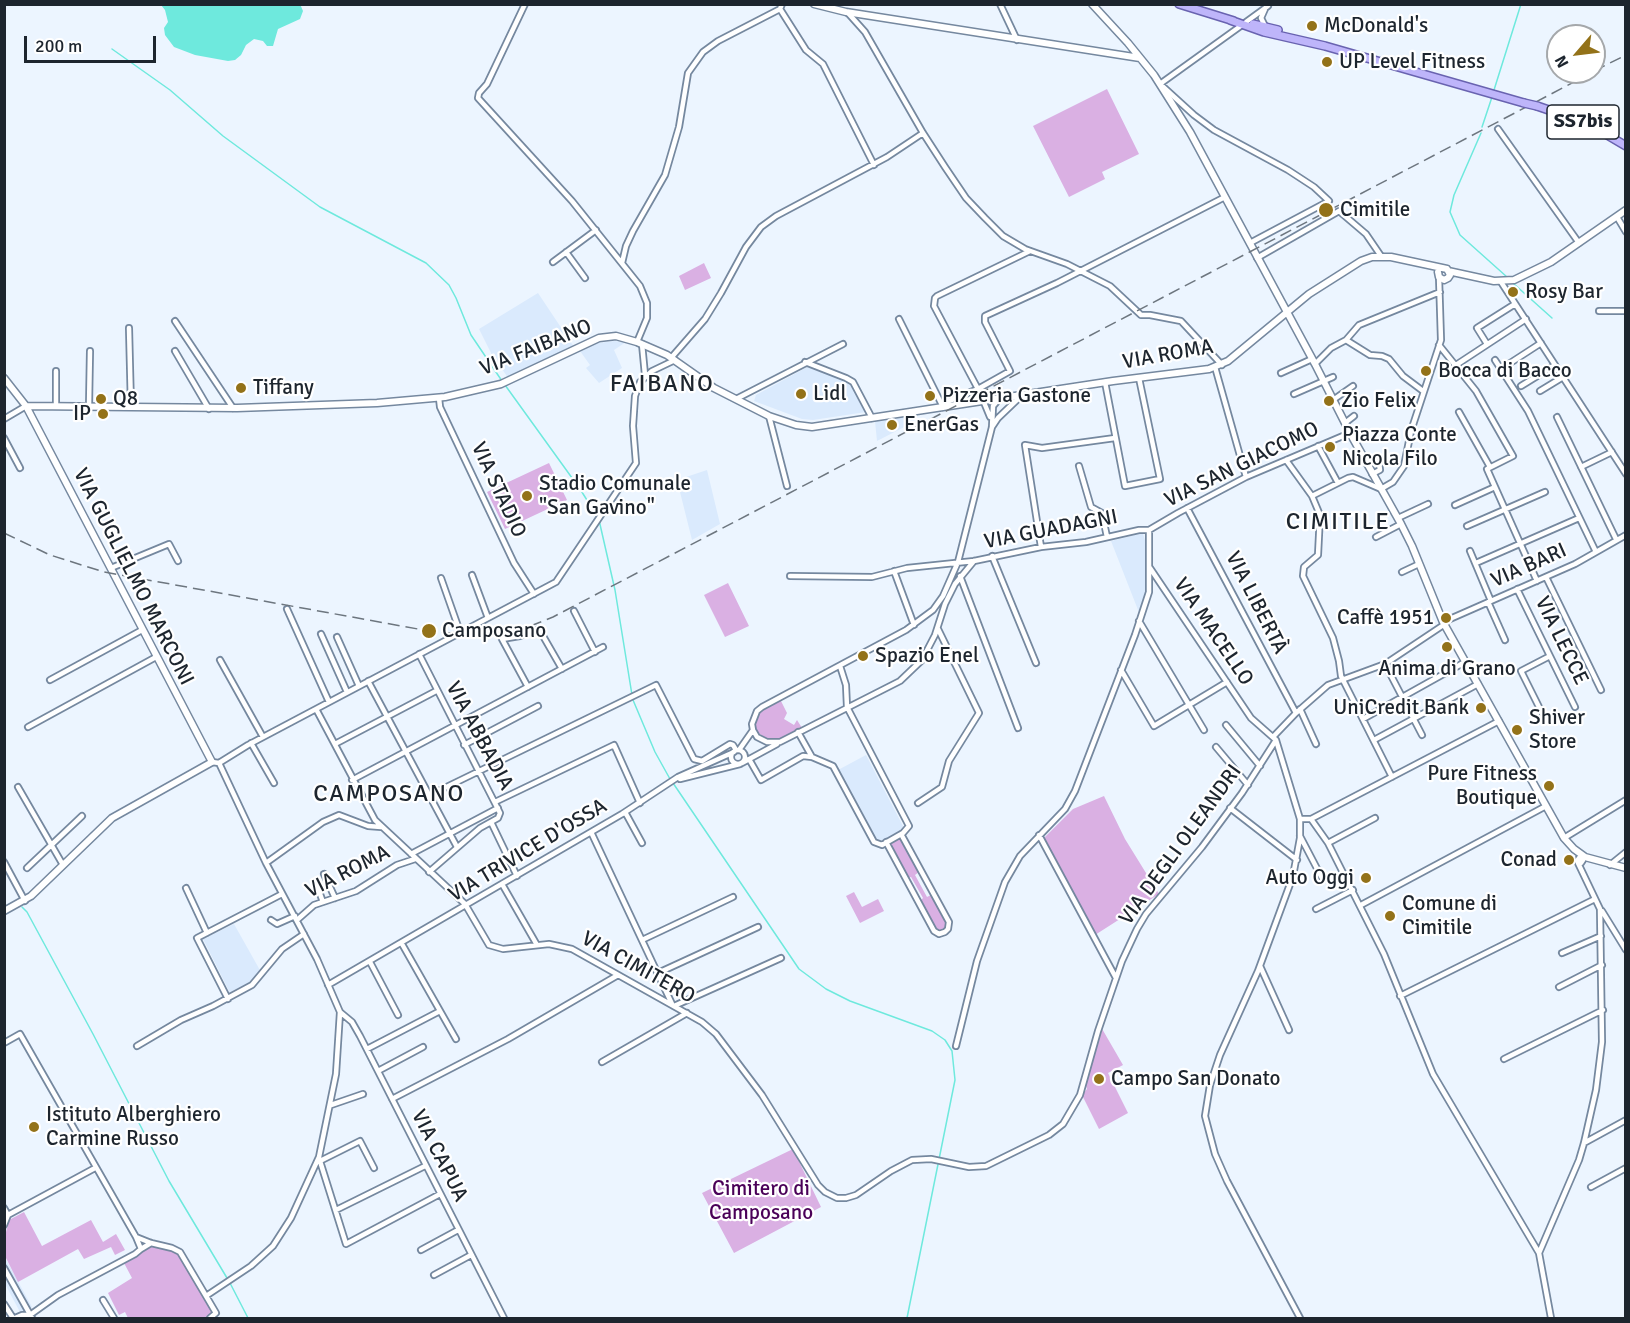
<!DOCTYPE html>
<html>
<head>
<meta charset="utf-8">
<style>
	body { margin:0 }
	#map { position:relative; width:1630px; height:1323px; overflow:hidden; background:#ecf5ff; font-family:Signika,sans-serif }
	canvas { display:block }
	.frame { position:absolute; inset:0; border:6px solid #1d252e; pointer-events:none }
	.north { position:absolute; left:1546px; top:24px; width:60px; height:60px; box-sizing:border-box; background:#fff; border:2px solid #a5a8ab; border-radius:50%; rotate:242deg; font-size:16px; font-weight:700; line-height:24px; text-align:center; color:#1d252e }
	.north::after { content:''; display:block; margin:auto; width:21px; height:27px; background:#937219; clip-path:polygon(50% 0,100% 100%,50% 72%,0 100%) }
	.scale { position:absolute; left:24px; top:36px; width:132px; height:27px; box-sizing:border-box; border:3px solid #1d252e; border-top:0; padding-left:8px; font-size:18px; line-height:21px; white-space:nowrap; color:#1d252e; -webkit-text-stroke:4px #fff; paint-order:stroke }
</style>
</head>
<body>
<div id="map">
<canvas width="1630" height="1323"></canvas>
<div class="frame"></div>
<div class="north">N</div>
<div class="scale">200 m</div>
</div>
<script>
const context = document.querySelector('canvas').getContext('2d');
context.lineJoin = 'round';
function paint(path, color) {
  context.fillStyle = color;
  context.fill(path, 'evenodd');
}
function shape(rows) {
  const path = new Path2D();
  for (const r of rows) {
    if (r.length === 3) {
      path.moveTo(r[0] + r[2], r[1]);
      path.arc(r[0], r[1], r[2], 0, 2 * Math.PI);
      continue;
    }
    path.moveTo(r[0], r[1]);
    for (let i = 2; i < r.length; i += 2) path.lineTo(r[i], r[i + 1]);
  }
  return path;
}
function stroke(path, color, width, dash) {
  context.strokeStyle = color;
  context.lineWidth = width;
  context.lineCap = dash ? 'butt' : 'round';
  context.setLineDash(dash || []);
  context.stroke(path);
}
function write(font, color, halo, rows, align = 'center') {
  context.font = font + ' Signika,sans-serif';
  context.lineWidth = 4.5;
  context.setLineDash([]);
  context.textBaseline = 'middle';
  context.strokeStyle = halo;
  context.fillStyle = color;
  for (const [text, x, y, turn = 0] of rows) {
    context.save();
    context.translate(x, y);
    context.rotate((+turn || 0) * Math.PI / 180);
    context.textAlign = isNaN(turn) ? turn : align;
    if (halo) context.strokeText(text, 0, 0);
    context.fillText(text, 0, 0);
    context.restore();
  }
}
paint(shape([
	[538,293,574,347,509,379,492,355,479,329],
	[614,341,626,342,614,350,622,368,599,383,586,368,590,365,580,351,598,343],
	[811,365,844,379,844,382,854,386,866,412,813,420,802,419,754,401,756,395],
	[914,414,914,422,877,441,875,421],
	[707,470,720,524,692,540,677,480],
	[1139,534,1143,534,1146,543,1147,572,1146,591,1140,615,1111,541],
	[866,755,904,828,881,842,876,841,871,833,838,770],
	[234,924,261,972,253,981,231,995,203,939],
	[4,1256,32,1307,23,1312,20,1312,5,1284]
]), '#daeafd');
paint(shape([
	[1107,89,1139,154,1102,172,1105,179,1069,197,1033,126],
	[704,263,711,278,685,290,679,276],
	[549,463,567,500,505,529,487,492],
	[728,583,749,626,725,637,704,595],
	[780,699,787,713,784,719,794,725,797,720,802,728,780,740,768,740,756,731,755,722,761,710],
	[1104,796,1125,839,1159,894,1095,935,1044,838,1073,809],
	[900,837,919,872,915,875,927,897,931,895,946,924,944,929,941,931,935,928,920,901,923,898,911,877,908,878,889,843],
	[854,892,862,907,878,899,884,911,860,923,846,896],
	[1101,1027,1123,1065,1108,1073,1128,1113,1099,1129,1082,1095,1087,1089,1086,1086],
	[793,1149,821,1207,734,1253,702,1193],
	[24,1212,42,1246,91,1220,103,1242,116,1234,125,1250,115,1255,111,1247,84,1259,78,1249,18,1282,5,1256,5,1236,9,1220],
	[154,1246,176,1251,183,1259,211,1309,212,1314,208,1318,128,1318,125,1312,119,1315,108,1293,132,1278,124,1263,136,1256,143,1249]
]), '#dab0e3');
paint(shape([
	[300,4,303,11,300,19,278,29,273,46,267,46,263,41,254,39,246,45,241,55,235,60,228,61,195,55,174,47,165,35,164,28,168,22,165,10,161,5]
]), '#6ee9dd');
stroke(shape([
	[112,49,170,90,223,136,320,207,426,263,449,285,456,298,471,335,502,381],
	[1494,90,1521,4],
	[1482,127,1492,97],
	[1481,133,1454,195,1450,212,1460,235,1507,277],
	[1514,284,1552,318],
	[505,385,580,489,597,516],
	[599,520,615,590,632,695],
	[633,700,655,752,670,779],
	[673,783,799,969,826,989,850,1001,932,1031,945,1040,952,1051,955,1080,907,1318],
	[22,907,27,912,93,1034,169,1181,227,1278],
	[230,1283,248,1318]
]), '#6ee9dd', 1.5);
const street = shape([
	[525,4,487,84,479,93,478,98,572,201,640,286,647,303,647,318,637,342],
	[782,4,780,9,806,50,823,64,874,165],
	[1000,4,1017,40],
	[848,13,865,32,923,133,945,167,966,198,985,218,1003,236,1025,249,1067,264,1110,286,1141,315,1150,315,1181,321,1222,365],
	[1246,22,1268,6],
	[1242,25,1160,84,1194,115,1214,130,1288,170,1314,187,1329,201,1250,243],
	[1265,26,1261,18,1265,9],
	[1498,129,1579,243],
	[1617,217,1626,232],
	[566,252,585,278],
	[1257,258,1339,211,1366,234,1381,256],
	[553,262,596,230],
	[622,263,626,246,633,231,665,175,679,127,688,73,703,52,718,41,780,9],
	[1501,282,1626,474],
	[1599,311,1626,311],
	[899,319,943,407],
	[175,321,233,408],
	[129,328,131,407],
	[1346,340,1370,355,1382,356,1389,359,1403,376,1423,391],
	[642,344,645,375],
	[1487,344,1477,328,1515,304],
	[1439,345,1476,391,1513,456,1487,469,1537,581],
	[175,351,209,409],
	[671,358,705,319,721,293,746,247,761,227,776,216,887,157,923,133],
	[1495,360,1528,411,1596,552],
	[805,362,846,378,853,382,872,418],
	[1315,364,1331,348,1346,340,1359,325,1440,292],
	[1456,365,1526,319],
	[1215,367,1246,477],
	[1504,367,1541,343],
	[56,371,56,406],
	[1281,373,1312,359],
	[1105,382,1125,486,1160,479,1139,378],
	[1521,386,1555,365],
	[978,389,1010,371,985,322,985,316,1057,283,1225,197],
	[1540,391,1563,377],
	[1294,394,1333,377],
	[439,398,440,407,514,563,534,594],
	[736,399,843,344],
	[983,400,990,417],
	[1333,400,1353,386],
	[89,406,90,351],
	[946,406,947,402,978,389,934,306,935,298,937,296,1030,251],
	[1459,412,1490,467],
	[769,416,787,486],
	[1557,417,1616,539],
	[4,419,26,406],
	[1345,423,1354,416],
	[992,427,998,418,1021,396],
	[4,438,20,468],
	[1318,446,1338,483],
	[1286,460,1312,496,1320,515,1318,555,1304,567,1303,576,1333,638,1339,661,1341,676,1392,777],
	[1079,466,1091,507,1102,513,1107,537],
	[1581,467,1612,452],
	[1372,474,1380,470,1379,462],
	[1312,496,1348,478,1353,477,1381,489,1393,482,1404,466,1411,431,1441,340,1439,277],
	[1455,505,1495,487],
	[1187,508,1296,713],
	[1398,518,1428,504],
	[1467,526,1545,492],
	[1149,530,1178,513,1246,477,1350,433],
	[1376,537,1401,524],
	[1041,547,1025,445,1042,448,1115,438],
	[1470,551,1491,601],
	[992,556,1036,663],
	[974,561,955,584,945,604,935,635,922,660,900,681,780,742,767,742,757,737,753,730,752,724,757,711,762,707,906,630,933,610,943,596,958,562,992,427,993,406,1000,398],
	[1476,563,1579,518],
	[111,568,169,544,178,561],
	[1150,568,1251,718,1276,740,1300,819,1300,838,1293,876,1258,971,1220,1055,1210,1085,1205,1116,1215,1154,1227,1181,1300,1318],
	[894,571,914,625],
	[1402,572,1419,564],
	[472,575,488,618],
	[790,576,872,577,907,568,974,561,1041,547,1086,542,1139,530,1149,530],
	[960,576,1018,728],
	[1546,577,1601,690],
	[441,578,460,632],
	[1517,589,1575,707],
	[1488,602,1505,640],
	[287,609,329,702],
	[574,611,595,652],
	[1139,621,1204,730],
	[1443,622,1575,564,1626,535],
	[321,634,347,692],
	[337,637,359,686],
	[419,654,500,813,498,818,480,828,429,872],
	[220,660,263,737],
	[1385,664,1422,735],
	[1121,670,1154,726,1227,682],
	[50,680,142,630],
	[368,681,457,847],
	[528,687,502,639,520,636,539,629,562,669],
	[316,709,375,820,465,904,489,945,503,949,549,944,572,949,702,1022,716,1034,762,1095,818,1185,825,1192,837,1198,846,1198,856,1195,891,1171,912,1160,931,1159,969,1167,986,1166,1049,1135,1063,1124,1080,1095,1098,1031,1122,961,1137,929,1146,914,1202,847,1242,793,1276,740],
	[1300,709,1316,744],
	[1363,719,1465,662],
	[1545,719,1521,671,1550,656],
	[1226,725,1260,766],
	[28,727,156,657],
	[798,732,812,757,833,766,874,842,882,845,903,833,909,826,847,707,846,685,840,666],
	[1273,737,1296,713,1328,685,1385,664,1445,624],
	[1374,740,1478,684],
	[251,743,274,783],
	[335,744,436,691],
	[464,745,538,706],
	[1216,747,1248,785],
	[739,750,753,730],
	[738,757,7],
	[749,759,761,780,803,756,812,757],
	[212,762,219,763,248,745,556,582,636,463,633,426,635,396,640,382,652,371,675,360],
	[219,763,266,863,317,959,340,1012,352,1022,360,1036,504,1318],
	[742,763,777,744],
	[680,779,740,764],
	[352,780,603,647],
	[18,787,63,865],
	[430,795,656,685,694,759,702,761,730,744,733,745,736,750],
	[495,802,614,745,640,803],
	[918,803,942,787,949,761,979,713,938,629],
	[1230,808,1297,860],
	[625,812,642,843],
	[1300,819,1311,819,1328,843,1384,954,1433,1074,1539,1253],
	[1311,819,1499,721],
	[491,822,517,876],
	[591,832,672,1004],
	[1039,835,1116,978],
	[1300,836,1323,880],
	[1564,838,1626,800],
	[886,842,934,931,939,934,945,932,948,929,949,922,901,834],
	[1328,843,1375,818],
	[411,854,498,808],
	[1579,858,1583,860,1581,863,1577,861,1579,858],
	[4,862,25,901],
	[266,863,323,822,339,815,368,826,381,827],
	[1610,865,1626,852],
	[27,868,82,816],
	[324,874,335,898],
	[502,884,537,945],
	[317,886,323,902],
	[186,888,207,933],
	[1361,905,1546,806],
	[1316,909,1353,890],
	[1602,911,1626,950],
	[271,920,277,924,295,916],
	[297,920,314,905,356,891,397,865,415,859],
	[642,940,733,897],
	[402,944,456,1039],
	[1562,953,1601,936],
	[370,962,398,1015],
	[1260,966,1289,1030],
	[658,973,758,927],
	[328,985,622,814,678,777,734,752],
	[1559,987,1602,965],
	[1400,996,1595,899],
	[228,999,197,938,282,894],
	[674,1006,781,958],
	[4,1043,20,1034,136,1237,151,1243,172,1248,180,1252,206,1296],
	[137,1046,181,1020,213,1006,252,985,282,949,304,934],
	[956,1046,977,961,1005,882,1020,856,1065,809,1075,791,1135,635,1149,592,1149,530],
	[367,1049,440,1011],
	[1504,1059,1603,1010],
	[602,1062,687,1013],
	[378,1071,423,1047],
	[392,1099,508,1039,618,975],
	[331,1105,363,1094],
	[1584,1143,1626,1120],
	[319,1158,346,1244,440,1194],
	[320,1161,360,1141,374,1168],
	[1591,1187,1626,1168],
	[4,1208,8,1215,4,1225],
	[336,1210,425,1166],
	[8,1215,95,1168],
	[136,1237,141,1249,151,1243],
	[421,1250,458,1230],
	[4,1268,32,1318],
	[434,1275,471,1255],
	[103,1300,114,1318],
	[4,1304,13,1318],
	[30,1315,58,1295,135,1254,141,1249],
	[15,1318,22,1315,30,1315],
	[210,1318,216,1313,206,1296,251,1266,273,1246,291,1218,319,1157,336,1074,340,1012],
	[1551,1318,1539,1253,1579,1160,1584,1143,1596,1090,1602,1042,1600,909,1578,863]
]);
const secondary = shape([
	[814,4,846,12,1140,58],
	[1092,4,1128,43,1154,75,1190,132,1315,364,1350,433,1401,524,1412,546,1443,622,1564,838,1574,849,1585,857,1626,868],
	[1448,271,1494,281,1514,280,1551,262,1626,210],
	[4,378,26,406,212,762,112,818,31,896,4,911],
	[26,406,237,408,377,403,445,397,501,384,599,338,616,336,637,342,667,355,714,388,769,416,796,425,812,427,1113,381,1209,369,1228,361,1309,294,1361,261,1372,257,1391,257,1447,269,1450,275,1448,278,1444,280,1439,277,1438,272]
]);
const primary = shape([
	[1179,4,1234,21],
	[1230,20,1264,32,1325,46,1524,103],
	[1253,24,1278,30],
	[1537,106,1587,123,1626,146]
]);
stroke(street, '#75889f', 8);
stroke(secondary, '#75889f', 9);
stroke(primary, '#6963b0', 10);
stroke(street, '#fff', 4.5);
stroke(secondary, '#fff', 6);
stroke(primary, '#beb5fa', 7);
stroke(shape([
	[1594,71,1626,55],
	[4,533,50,555,104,572,429,631,473,635,511,631,533,625,553,617,1593,72]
]), '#6d767f', 1.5, [12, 6]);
const primaryBridge = shape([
	[1524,103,1537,106]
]);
stroke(primaryBridge, '#6963b0', 10, []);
stroke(primaryBridge, '#beb5fa', 7);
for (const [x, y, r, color] of [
	[1312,26,6,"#937219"],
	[1327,62,6,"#937219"],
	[1326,210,8,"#937219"],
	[1513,292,6,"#937219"],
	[1426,371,6,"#937219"],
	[241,388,6,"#937219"],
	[801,394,6,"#937219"],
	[930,396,6,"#937219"],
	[101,399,6,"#937219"],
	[1329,401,6,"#937219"],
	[103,414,6,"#937219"],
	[892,425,6,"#937219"],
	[1330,447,6,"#937219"],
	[527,496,6,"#937219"],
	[1446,618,6,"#937219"],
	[429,631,8,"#937219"],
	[1447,647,6,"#937219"],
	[863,656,6,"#937219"],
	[1481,708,6,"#937219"],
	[1517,730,6,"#937219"],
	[1549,786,6,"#937219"],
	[1569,860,6,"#937219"],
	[1366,878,6,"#937219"],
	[1390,916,6,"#937219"],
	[1099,1079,6,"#937219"],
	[34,1127,6,"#937219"]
]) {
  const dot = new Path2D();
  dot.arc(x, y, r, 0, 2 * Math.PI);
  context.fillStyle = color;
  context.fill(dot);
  stroke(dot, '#fff', 2);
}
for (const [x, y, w] of [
	[1583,122,72]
]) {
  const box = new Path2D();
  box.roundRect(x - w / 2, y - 17, w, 34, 4.5);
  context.fillStyle = '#fff';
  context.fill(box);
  stroke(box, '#1d252e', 1.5);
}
write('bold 20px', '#1d252e', null, [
	["SS7bis",1583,122]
]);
write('21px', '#1d252e', '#fff', [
	["McDonald's",1324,26],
	["UP Level Fitness",1339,62],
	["Cimitile",1340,210],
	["Rosy Bar",1525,292],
	["Bocca di Bacco",1438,371],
	["Tiffany",253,388],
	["Lidl",813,394],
	["Pizzeria Gastone",942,396],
	["Q8",113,399],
	["Zio Felix",1341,401],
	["IP",91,414,"right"],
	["EnerGas",904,425],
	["Piazza Conte",1342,435],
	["Nicola Filo",1342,459],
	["Stadio Comunale",539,484],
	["\"San Gavino\"",539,508],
	["Caffè 1951",1434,618,"right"],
	["Camposano",442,631],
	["Spazio Enel",875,656],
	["Anima di Grano",1447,669,"center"],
	["UniCredit Bank",1469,708,"right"],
	["Shiver",1529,718],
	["Store",1529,742],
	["Pure Fitness",1537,774,"right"],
	["Boutique",1537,798,"right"],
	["Conad",1557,860,"right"],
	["Auto Oggi",1354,878,"right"],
	["Comune di",1402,904],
	["Cimitile",1402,928],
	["Campo San Donato",1111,1079],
	["Istituto Alberghiero",46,1115],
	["Carmine Russo",46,1139]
], 'left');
write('21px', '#1d252e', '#fff', [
	["VIA FAIBANO",536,348,-22],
	["VIA ROMA",1168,355,-10],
	["VIA SAN GIACOMO",1242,465,-26],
	["VIA STADIO",498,490,65],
	["VIA GUADAGNI",1051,530,-11],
	["VIA BARI",1529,566,-24],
	["VIA GUGLIELMO MARCONI",133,577,63],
	["VIA LIBERTÀ",1256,603,63],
	["VIA MACELLO",1213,632,56],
	["VIA LECCE",1561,641,64],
	["VIA ABBADIA",479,736,62],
	["VIA DEGLI OLEANDRI",1181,845,-54],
	["VIA TRIVICE D'OSSA",528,851,-31],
	["VIA ROMA",348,872,-27],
	["VIA CIMITERO",638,968,29],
	["VIA CAPUA",439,1156,63]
]);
write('21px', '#4a0158', '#fff', [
	["Cimitero di",761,1189],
	["Camposano",761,1213]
]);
context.letterSpacing = '1.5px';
write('24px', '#1d252e', '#fff', [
	["FAIBANO",662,385],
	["CIMITILE",1338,523],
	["CAMPOSANO",389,795]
]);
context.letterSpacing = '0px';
</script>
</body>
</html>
